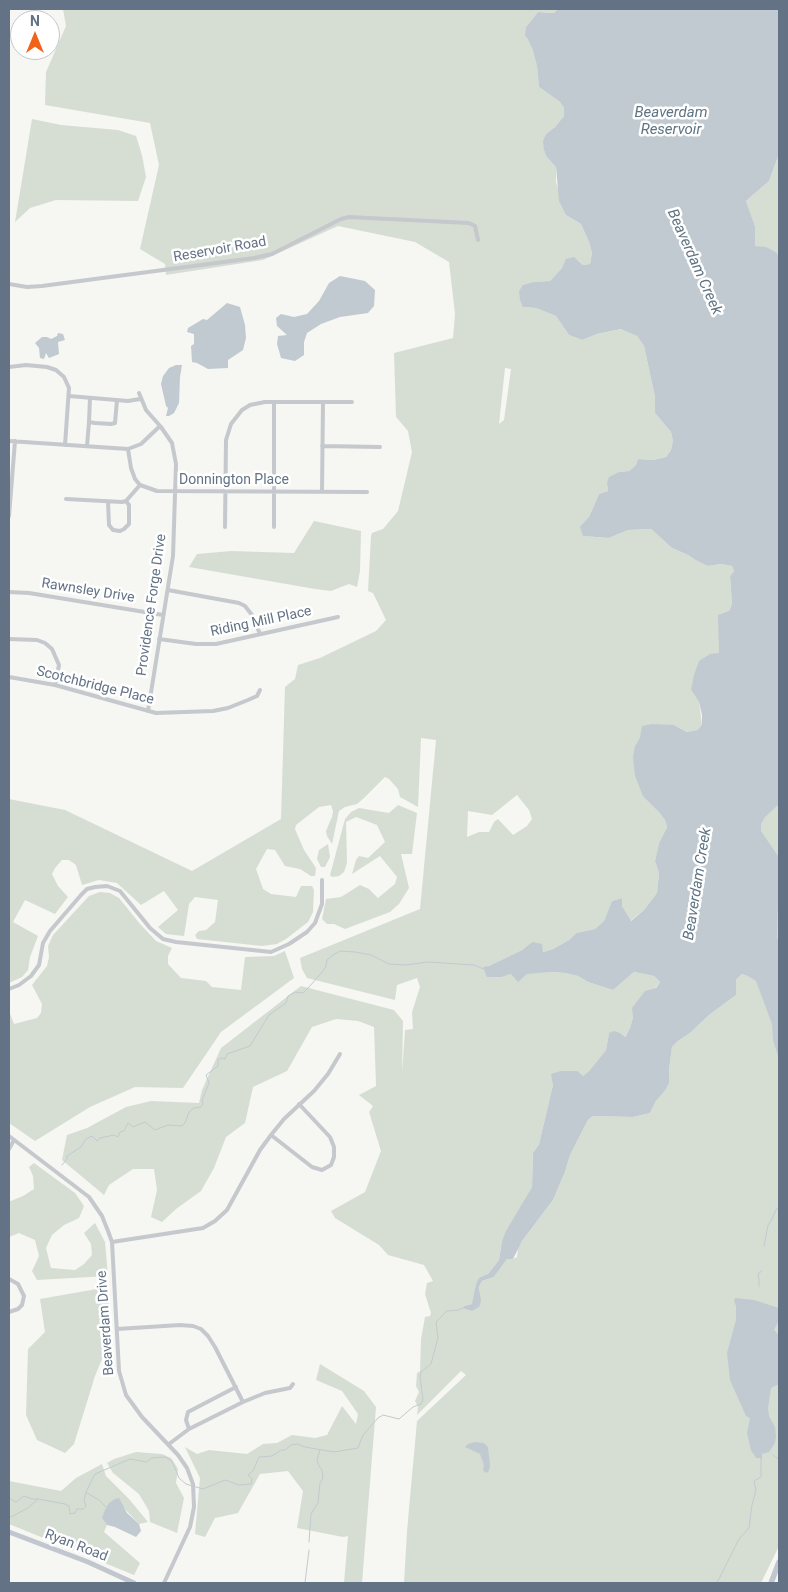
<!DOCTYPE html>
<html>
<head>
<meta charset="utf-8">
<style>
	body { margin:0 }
	#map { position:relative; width:788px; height:1592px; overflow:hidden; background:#f6f6f2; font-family:Roboto,sans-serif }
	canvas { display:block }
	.frame { position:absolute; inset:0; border:10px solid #637285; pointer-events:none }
	.north { position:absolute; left:10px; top:10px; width:50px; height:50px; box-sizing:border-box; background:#fff; border:1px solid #c1c7ce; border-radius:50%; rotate:0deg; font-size:14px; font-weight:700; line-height:20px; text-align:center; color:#637285 }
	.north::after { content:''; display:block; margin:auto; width:18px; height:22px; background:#f06319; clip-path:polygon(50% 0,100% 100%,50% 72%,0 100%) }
</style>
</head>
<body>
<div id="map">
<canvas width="788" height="1592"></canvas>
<div class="frame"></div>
<div class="north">N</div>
</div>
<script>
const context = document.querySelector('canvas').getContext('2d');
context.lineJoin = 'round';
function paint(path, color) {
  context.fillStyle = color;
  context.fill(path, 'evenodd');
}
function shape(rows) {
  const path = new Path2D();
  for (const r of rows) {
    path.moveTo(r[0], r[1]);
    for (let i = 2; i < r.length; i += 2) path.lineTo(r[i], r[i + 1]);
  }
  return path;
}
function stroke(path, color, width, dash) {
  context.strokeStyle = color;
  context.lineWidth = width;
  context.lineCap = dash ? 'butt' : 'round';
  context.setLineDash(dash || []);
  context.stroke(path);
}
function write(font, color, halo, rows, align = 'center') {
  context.font = font + ' Roboto,sans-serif';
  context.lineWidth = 5;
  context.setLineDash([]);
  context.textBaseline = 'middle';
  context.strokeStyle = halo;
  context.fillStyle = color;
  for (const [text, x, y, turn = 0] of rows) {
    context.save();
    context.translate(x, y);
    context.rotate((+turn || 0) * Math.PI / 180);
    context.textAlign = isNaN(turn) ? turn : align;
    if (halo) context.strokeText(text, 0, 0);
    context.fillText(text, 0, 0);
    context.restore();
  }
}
paint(shape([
	[63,9,558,9,554,13,538,12,526,27,537,66,539,87,560,102,564,108,564,116,555,127,546,134,544,150,546,156,556,167,556,182,566,215,581,224,589,242,592,253,590,264,583,265,578,260,562,268,550,281,534,282,523,307,536,308,556,316,569,335,582,340,597,334,622,329,637,336,644,346,655,397,655,413,671,432,673,441,671,450,666,457,653,460,638,459,636,465,629,471,619,472,607,483,608,491,599,494,589,517,584,536,609,538,628,530,651,529,672,548,688,555,697,561,708,566,721,564,732,566,734,571,730,576,732,604,729,611,719,654,691,690,699,702,702,725,697,730,687,732,674,725,663,725,640,737,635,746,657,810,665,820,667,827,659,843,655,861,659,873,657,893,644,910,630,921,622,906,622,898,612,901,604,921,595,929,576,933,569,940,553,949,542,952,532,942,522,950,489,966,502,977,511,974,551,972,565,973,578,976,588,982,613,990,634,972,654,976,660,982,633,1017,630,1028,624,1038,609,1033,606,1050,589,1071,583,1076,553,1085,539,1144,533,1153,532,1187,502,1241,499,1260,488,1274,476,1284,474,1302,472,1304,464,1306,472,1311,480,1293,479,1287,482,1281,494,1277,507,1259,513,1259,517,1257,518,1248,522,1241,553,1200,565,1172,570,1155,588,1120,593,1116,633,1117,650,1113,656,1101,669,1083,669,1070,672,1047,678,1041,690,1033,709,1015,736,995,736,980,742,974,747,976,743,880,779,748,779,1546,761,1583,404,1583,407,1531,417,1421,466,1375,461,1371,417,1415,418,1407,415,1401,419,1392,416,1386,417,1373,420,1371,421,1339,425,1317,430,1316,431,1313,425,1294,427,1283,433,1281,424,1265,388,1255,379,1245,335,1218,331,1211,365,1192,381,1151,369,1112,373,1106,359,1095,376,1086,374,1027,358,1021,336,1019,312,1027,287,1071,253,1087,245,1123,226,1137,214,1168,201,1191,176,1209,162,1222,151,1217,157,1190,154,1169,133,1169,109,1185,104,1195,62,1160,67,1135,87,1128,126,1107,151,1101,199,1103,202,1090,221,1048,301,986,394,1010,403,1021,402,1073,405,1030,413,1029,412,1012,420,987,417,978,397,985,395,1000,307,978,302,969,300,958,420,909,436,740,421,738,418,807,400,797,398,789,389,779,385,777,364,798,357,804,345,807,339,811,332,844,327,836,326,831,332,817,333,811,331,805,319,807,296,825,295,829,304,850,316,868,315,876,311,876,300,869,285,866,275,850,267,849,256,869,263,889,271,894,296,897,301,886,312,886,314,890,313,912,308,922,286,939,277,944,262,946,197,939,195,935,199,931,206,930,215,922,218,900,195,897,189,904,184,936,166,934,158,927,178,910,164,891,141,905,117,883,99,880,82,885,76,865,69,860,62,860,55,868,52,874,58,886,68,897,55,914,25,900,13,922,38,936,30,957,28,970,22,977,9,983,9,799,65,810,192,871,281,819,285,687,295,679,298,665,320,658,376,631,386,620,373,593,368,591,371,536,372,533,383,529,398,511,412,452,408,431,396,417,394,353,453,338,455,314,449,262,415,242,338,226,263,260,166,275,165,264,140,249,159,165,150,123,45,105,46,72,66,26],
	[505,368,511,369,504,420,499,424],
	[517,795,529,810,532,819,527,826,513,835,498,819,494,822,489,832,479,832,467,837,468,811,492,815],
	[32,119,61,125,118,130,136,136,142,155,146,177,138,201,56,200,30,208,15,222],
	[779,154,779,258,777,253,755,246,755,226,746,201,769,181],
	[314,521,361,531,360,571,357,587,349,584,331,591,315,589,189,567,197,554,231,551,294,553],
	[398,805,417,813,412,854,401,854,409,888,399,904,390,912,345,929,334,924,327,924,322,919,326,899,341,897,360,885,369,889,378,898,395,884,397,877,380,856,352,874,356,860,359,856,368,858,385,842,377,825,356,817,346,822,347,863,344,872,339,876,332,877,330,875,345,819,351,812,359,808,389,813],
	[328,844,330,857,325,867,321,867,317,859,319,850],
	[100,892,110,893,119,898,140,924,156,941,172,948,168,956,168,964,181,978,206,981,212,987,241,990,245,957,274,956,285,951,294,978,221,1032,183,1088,135,1087,90,1107,35,1141,9,1123,9,1011,14,1024,37,1018,41,1013,42,1004,32,985,47,966,49,957,48,946,53,935,89,896],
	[34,1163,75,1193,84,1206,79,1218,64,1225,52,1235,46,1248,51,1268,75,1270,84,1264,92,1255,91,1244,84,1233,95,1223,105,1242,108,1276,37,1280,32,1271,39,1256,35,1240,19,1233,9,1237,9,1200,11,1201,23,1196,34,1189,33,1176,29,1167],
	[108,1287,111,1337,95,1376,74,1444,65,1453,37,1440,26,1415,28,1349,45,1332,40,1299],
	[320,1364,364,1391,376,1407,362,1583,344,1583,348,1536,343,1537,297,1528,303,1491,288,1471,260,1474,238,1513,215,1518,205,1537,195,1534,200,1478,185,1447,197,1454,209,1450,247,1454,263,1444,277,1443,292,1435,315,1438,327,1435,342,1406,356,1424,358,1414,342,1391,316,1380],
	[136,1452,162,1454,171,1458,178,1469,176,1483,184,1498,177,1533,150,1522,149,1511,139,1494,113,1473,107,1463,114,1459],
	[102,1464,106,1476,129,1499,148,1522,139,1524,123,1507,103,1518,107,1525,104,1532,140,1563,134,1575,9,1524,9,1481,61,1491,76,1478]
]), '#d6ded3');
paint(shape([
	[558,9,779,9,779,154,769,181,746,201,755,226,755,246,766,247,777,253,779,258,779,804,765,817,761,824,761,831,778,856,779,865,777,937,779,942,779,1059,773,1040,772,1024,756,981,750,977,742,974,736,980,736,995,709,1015,690,1033,678,1041,672,1047,669,1070,669,1083,666,1089,656,1101,650,1113,633,1117,593,1116,588,1120,570,1155,565,1172,553,1200,522,1241,513,1259,507,1259,494,1277,482,1281,479,1287,481,1301,479,1307,472,1311,463,1308,464,1306,472,1304,476,1284,479,1278,488,1274,499,1260,502,1241,506,1231,532,1187,533,1153,539,1144,553,1085,551,1074,561,1071,577,1071,583,1076,589,1071,606,1050,609,1033,614,1031,620,1033,625,1037,630,1028,633,1017,632,1008,645,991,656,988,660,982,654,976,634,972,613,990,588,982,578,976,565,973,551,972,527,974,518,982,511,974,502,977,487,977,483,967,489,966,522,950,532,942,542,944,543,952,553,949,569,940,576,933,595,929,604,921,612,901,622,898,622,906,631,921,644,910,657,893,659,873,655,861,659,843,667,827,665,820,657,810,643,796,635,776,633,757,635,746,640,737,642,726,652,724,674,725,687,732,697,730,702,725,702,715,699,702,691,690,694,675,699,661,710,654,719,653,718,615,729,611,732,604,730,576,734,571,732,566,721,564,708,566,697,561,688,555,672,548,651,529,628,530,609,538,583,536,580,527,589,517,599,494,608,491,607,483,609,477,619,472,629,471,636,465,638,459,653,460,666,457,671,450,673,441,671,432,655,413,655,397,644,346,637,336,621,329,597,334,582,340,569,335,556,316,536,308,523,307,520,300,519,291,523,285,534,282,550,281,562,268,566,259,574,257,583,265,590,264,592,253,589,242,581,224,566,215,559,201,556,167,546,156,544,150,543,141,546,134,555,127,564,116,564,108,560,102,539,87,537,66,532,48,528,39,525,36,526,27,538,12,554,13],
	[340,276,365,281,375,290,374,306,368,313,340,317,321,324,307,333,304,342,304,355,295,361,281,358,277,344,278,336,287,335,277,326,276,318,281,314,294,317,307,314,319,301,329,283],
	[227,303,240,307,245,325,246,338,243,350,228,360,228,368,208,369,197,363,192,362,191,346,194,344,194,334,187,332,188,328,203,319,207,320],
	[58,333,63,334,65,340,58,342,59,354,49,358,46,353,44,359,40,358,39,348,35,343,42,337,47,337,51,339,57,336],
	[176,365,182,365,180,377,179,403,174,413,169,416,166,416,168,408,166,406,161,384,163,376,169,368],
	[735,1298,754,1300,779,1308,779,1320,774,1330,779,1335,779,1384,771,1388,768,1408,769,1416,775,1427,776,1436,775,1443,769,1452,778,1458,779,1460,769,1452,762,1454,762,1460,760,1458,756,1458,751,1450,747,1433,750,1418,746,1416,730,1380,727,1353,736,1320,736,1306,734,1301],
	[475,1442,484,1443,488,1447,490,1465,489,1471,486,1473,483,1470,484,1465,480,1454,465,1447,468,1444],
	[119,1498,127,1513,139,1524,141,1531,136,1537,115,1527,107,1525,102,1518,104,1512,109,1503,115,1499]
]), '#c1cad0');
stroke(shape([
	[62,1165,67,1159,67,1156,81,1147,86,1139,92,1136,97,1141,100,1138,114,1135,118,1137,120,1132,124,1131,128,1123,133,1127,145,1122,155,1130,168,1125,182,1126,185,1123,189,1112,194,1108,201,1107,203,1104,202,1100,209,1083,206,1075,218,1066,218,1060,221,1058,225,1059,227,1054,250,1046,269,1015,286,1003,288,996,295,992,303,993,309,987,323,971,326,966,327,960,333,955,340,951,355,952,371,955,389,964,406,965,428,962,474,965,486,970],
	[764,1246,768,1225,771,1221,776,1210,779,1207],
	[759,1287,759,1280,758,1274,762,1271],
	[87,1493,99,1500,106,1507],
	[9,1498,16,1502,24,1496,32,1499,38,1499,65,1504,69,1506,70,1514,75,1513,77,1509,83,1509,86,1506,84,1501,86,1492,95,1474,130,1459,146,1462,152,1458,165,1457,172,1461,179,1478,186,1484,203,1489,225,1480,239,1485,251,1484,252,1479,248,1475,253,1471,259,1457,272,1456,281,1450,285,1450,291,1445,297,1444,305,1447,334,1452,358,1448,363,1435,378,1418,383,1415,399,1419,413,1407,421,1404,423,1400,420,1377,421,1372,431,1364,438,1338,436,1322,447,1311,458,1310,463,1308],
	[9,1518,28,1508,37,1500],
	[309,1542,311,1514,318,1503,320,1483,323,1478,322,1470,319,1466,317,1460,320,1450],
	[305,1583,309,1550],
	[717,1583,739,1539,749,1528,752,1505,756,1490,754,1481,761,1477,761,1459]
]), '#c1cad0', 1);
stroke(shape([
	[9,284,27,287,42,286,254,258,272,254,341,219,349,217,469,223,475,226,478,240],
	[9,367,26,365,47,367,56,370,64,377,69,388,65,445],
	[139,393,146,410,161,427,172,443,176,464,173,556,148,711],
	[69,396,128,401,140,399],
	[90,398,89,422,95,423,111,424,115,423,117,400],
	[9,441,128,449,141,444,160,426],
	[87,446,89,422],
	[322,446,380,447],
	[128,449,131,468,135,479,140,485,157,491,367,492],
	[322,492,323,402],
	[66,499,122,502,126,501,140,485],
	[108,502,109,525,113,530,120,531,124,529,129,524,129,505,126,501],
	[9,516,15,441],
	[225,527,226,440,231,424,242,410,250,405,265,402,352,402],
	[274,527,274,402],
	[168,590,239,603,245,606,252,615,260,634],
	[9,592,29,593,163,615],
	[9,639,37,640,45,643,52,649,59,665,55,685],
	[159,639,196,644,216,644,338,617],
	[9,677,55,685,156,713,213,711,228,708,248,700,257,696,260,690],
	[9,989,19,985,31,976,39,965,43,943,50,931,81,895,87,889,95,887,107,886,120,891,150,928,163,939,176,942,271,952,289,944,307,932,315,923,322,904,322,880],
	[271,1135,312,1167,322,1170,331,1165,334,1157,334,1147,330,1137,299,1104],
	[9,1136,89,1197,102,1216,108,1231,112,1242,119,1371,126,1395,142,1417,178,1455,187,1468,193,1484,194,1507,190,1527,164,1583],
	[9,1149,14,1140],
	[112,1242,203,1228,215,1221,227,1210,260,1150,271,1135,284,1119,314,1091,328,1074,340,1054],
	[9,1279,18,1284,24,1296,22,1305,18,1309,9,1312],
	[117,1329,180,1325,193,1326,201,1329,208,1336,215,1347,243,1402],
	[189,1429,186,1420,188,1412,236,1387],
	[169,1444,189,1429,243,1402,265,1393,290,1388,293,1384]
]), '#c5c8cc', 4);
stroke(shape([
	[9,1532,88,1562,134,1583]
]), '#c1c7cf', 5);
stroke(shape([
	[771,1583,779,1562]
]), '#c1c7cf', 5.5);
write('14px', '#637285', '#fff', [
	["Reservoir Road",220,250,-10],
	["Donnington Place",234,480],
	["Rawnsley Drive",88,591,9],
	["Providence Forge Drive",152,605,-82],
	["Riding Mill Place",261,622,-12],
	["Scotchbridge Place",95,686,14],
	["Beaverdam Drive",106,1323,-94],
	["Ryan Road",76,1546,21]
]);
write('italic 15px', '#5f7483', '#fff', [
	["Beaverdam",671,113],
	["Reservoir",671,130],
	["Beaverdam Creek",694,262,66],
	["Beaverdam Creek",698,884,-81]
]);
</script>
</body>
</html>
